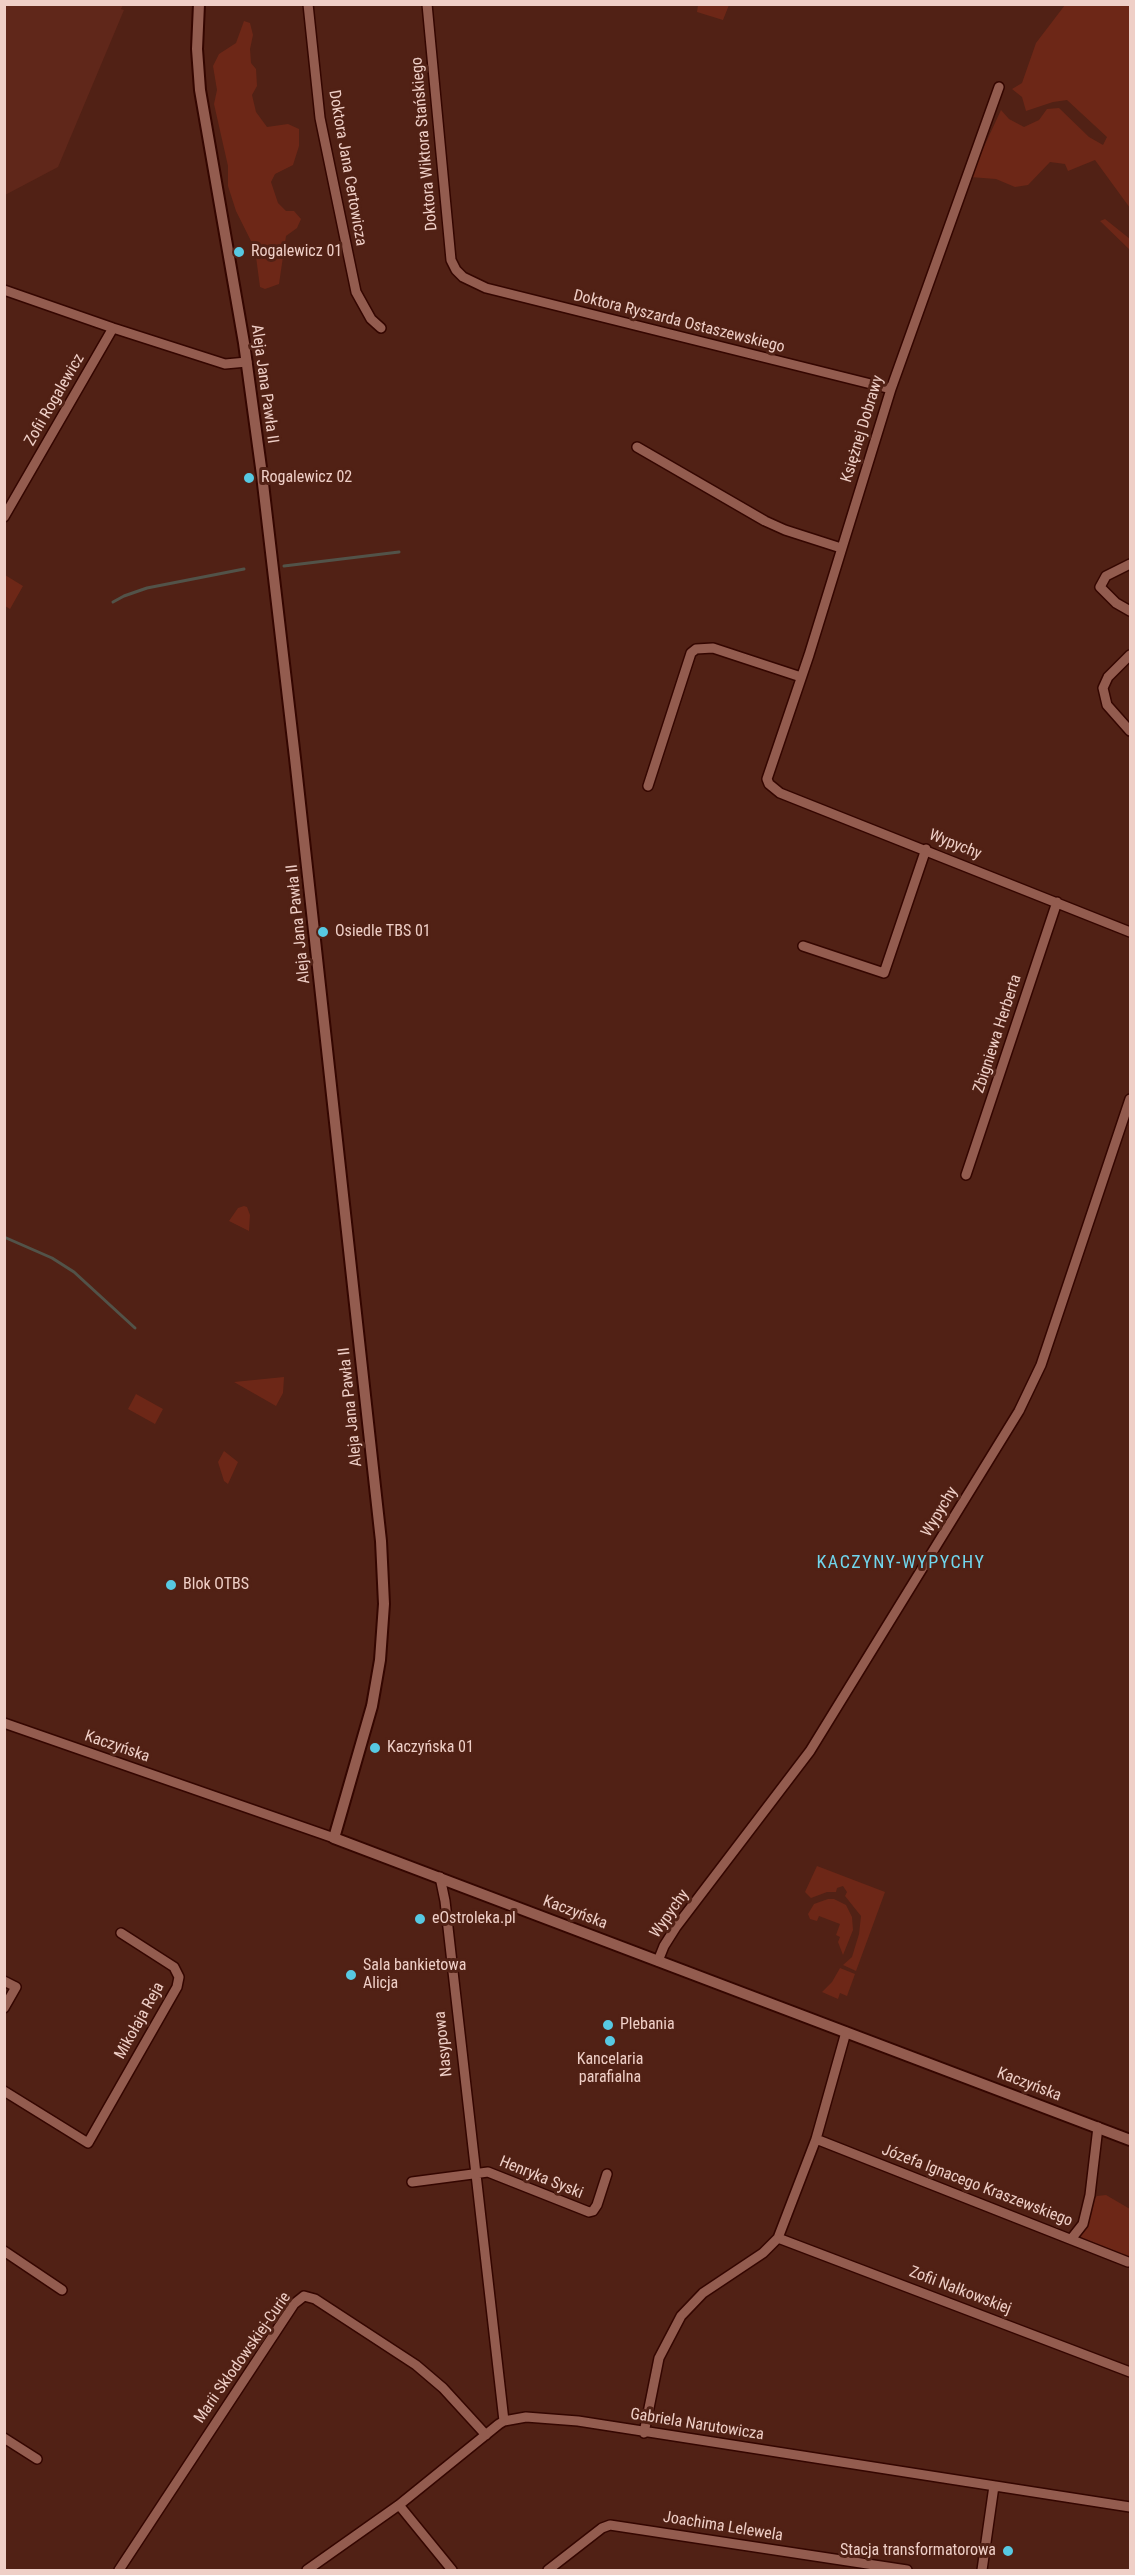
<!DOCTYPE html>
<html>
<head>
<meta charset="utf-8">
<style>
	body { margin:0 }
	#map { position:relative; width:1135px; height:2575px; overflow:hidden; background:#512115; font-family:"Roboto Condensed",sans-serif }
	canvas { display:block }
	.frame { position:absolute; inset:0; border:6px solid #efcfc7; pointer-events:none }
</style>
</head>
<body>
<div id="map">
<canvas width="1135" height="2575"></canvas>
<div class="frame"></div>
</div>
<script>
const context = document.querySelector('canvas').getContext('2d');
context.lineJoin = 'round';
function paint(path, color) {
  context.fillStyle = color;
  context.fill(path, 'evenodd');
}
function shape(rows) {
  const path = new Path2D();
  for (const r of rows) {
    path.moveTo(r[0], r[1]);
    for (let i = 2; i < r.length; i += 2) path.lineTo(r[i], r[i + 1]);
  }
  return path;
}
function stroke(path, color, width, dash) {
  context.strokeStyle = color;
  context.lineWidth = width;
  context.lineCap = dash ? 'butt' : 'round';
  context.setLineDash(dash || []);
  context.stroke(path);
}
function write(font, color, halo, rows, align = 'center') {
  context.font = font + ' "Roboto Condensed",sans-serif';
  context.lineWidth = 6;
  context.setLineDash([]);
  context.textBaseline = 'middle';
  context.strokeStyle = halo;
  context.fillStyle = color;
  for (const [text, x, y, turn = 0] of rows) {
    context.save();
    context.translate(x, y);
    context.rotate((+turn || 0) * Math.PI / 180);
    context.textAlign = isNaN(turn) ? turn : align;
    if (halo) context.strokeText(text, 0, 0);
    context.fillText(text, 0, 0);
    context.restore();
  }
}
paint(shape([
	[4,5,123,5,121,9,124,10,58,167,5,195]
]), '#60271a');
paint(shape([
	[698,5,698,4,729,5,723,20,697,12],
	[1065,5,1130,5,1130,208,1095,160,1068,171,1065,164,1050,162,1028,185,1015,187,996,179,970,177,1001,110,1009,119,1024,127,1039,120,1047,109,1059,108,1089,137,1103,145,1107,137,1067,100,1053,102,1026,111,1022,97,1012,89,1022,83,1036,43],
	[244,21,250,23,253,35,250,49,251,63,256,69,257,86,252,95,256,112,267,127,288,124,299,129,299,146,293,165,275,174,271,182,278,203,286,211,294,211,301,219,297,228,286,236,279,284,265,289,260,287,255,249,236,211,228,186,228,166,214,104,217,90,213,66,219,54,236,43],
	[1105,219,1130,239,1130,250,1100,221],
	[5,575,23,586,10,609,5,606],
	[244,1206,247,1207,250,1215,249,1231,229,1221,238,1208],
	[284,1377,283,1393,276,1406,234,1382],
	[136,1394,163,1409,155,1424,128,1409],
	[224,1451,238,1462,228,1484,224,1481,218,1462],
	[817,1866,885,1892,856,1971,843,1965,852,1957,859,1934,861,1916,845,1896,847,1892,843,1886,837,1888,836,1892,827,1892,811,1898,805,1892],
	[828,1899,834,1899,846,1905,852,1917,853,1930,843,1955,838,1942,840,1937,836,1935,840,1924,819,1916,817,1921,810,1919,808,1914,814,1904],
	[840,1968,855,1974,847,1996,840,1993,838,1999,822,1992,832,1982],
	[1106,2195,1130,2209,1130,2259,1090,2247,1079,2235,1091,2202,1097,2196]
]), '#6d2717');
stroke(shape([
	[284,566,399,552],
	[113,602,124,596,147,588,244,569],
	[4,1237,52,1258,74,1272,135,1328]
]), '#525349', 3);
const minor = shape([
	[308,4,320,118,356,292,371,319,381,328],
	[427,4,451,260,456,270,463,277,486,288,891,389],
	[999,87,891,389,809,655,767,779,769,784,780,793,1130,932],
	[4,290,113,328,225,364,247,362],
	[637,447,765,521,785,530,841,548],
	[4,517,113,328],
	[1130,564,1106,576,1100,587,1116,603,1130,611],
	[1130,655,1108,677,1103,688,1107,705,1130,731],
	[648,786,691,653,696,649,713,648,801,677],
	[803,946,884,973,926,849],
	[966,1175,1057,902],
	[4,1723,334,1838],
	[440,1877,445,1901,504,2421],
	[658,1961,664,1946,676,1927,810,1751,1019,1411,1041,1365,1130,1099],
	[4,1981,16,1987,4,2008],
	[4,2091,88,2143,177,1987,179,1977,174,1967,121,1933],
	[816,2139,1128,2262],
	[412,2182,488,2172,589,2212,593,2211,597,2205,607,2174],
	[778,2238,1130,2372],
	[1072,2238,1083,2224,1090,2195,1098,2127],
	[4,2251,62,2290],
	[644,2433,659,2358,681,2316,703,2293,763,2253,778,2238,816,2139,846,2032],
	[4,2438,37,2459],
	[399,2505,452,2570],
	[119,2570,294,2304,304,2296,315,2299,416,2365,443,2388,486,2435],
	[307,2570,399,2505,499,2424,504,2421,526,2417,578,2421,1130,2507],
	[548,2570,602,2528,610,2525,907,2570],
	[982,2570,994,2486]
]);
const tertiary = shape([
	[199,4,197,49,200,90,244,343,262,475,295,758,381,1541,384,1604,380,1660,372,1706,334,1838,1130,2140]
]);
stroke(minor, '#340600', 12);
stroke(tertiary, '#340600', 14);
stroke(minor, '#935c4f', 9);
stroke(tertiary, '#935c4f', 10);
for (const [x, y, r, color] of [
	[239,252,6,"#57c9e2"],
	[249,478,6,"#57c9e2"],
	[323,932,6,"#57c9e2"],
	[171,1585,6,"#57c9e2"],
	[375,1748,6,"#57c9e2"],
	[420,1919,6,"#57c9e2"],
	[351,1975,6,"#57c9e2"],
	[608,2025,6,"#57c9e2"],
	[610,2041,6,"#57c9e2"],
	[1008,2551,6,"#57c9e2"]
]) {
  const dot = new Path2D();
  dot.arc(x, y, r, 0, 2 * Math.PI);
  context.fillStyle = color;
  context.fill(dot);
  stroke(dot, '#512115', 2);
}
write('16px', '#efcfc7', '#512115', [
	["Doktora Wiktora Stańskiego",425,144,-95],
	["Doktora Jana Certowicza",347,168,80],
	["Doktora Ryszarda Ostaszewskiego",679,322,14],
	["Aleja Jana Pawła II",264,384,82],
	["Zofii Rogalewicz",55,400,-60],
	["Księżnej Dobrawy",863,429,-73],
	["Wypychy",955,845,22],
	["Aleja Jana Pawła II",299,924,-96],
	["Zbigniewa Herberta",998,1034,-72],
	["Aleja Jana Pawła II",351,1407,-96],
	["Wypychy",940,1512,-59],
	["Kaczyńska",117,1747,19],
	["Kaczyńska",575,1913,21],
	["Wypychy",670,1914,-55],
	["Mikołaja Reja",140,2021,-61],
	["Nasypowa",444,2044,-96],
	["Kaczyńska",1029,2085,21],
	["Henryka Syski",541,2178,22],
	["Józefa Ignacego Kraszewskiego",977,2186,21],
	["Zofii Nałkowskiej",960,2291,21],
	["Marii Skłodowskiej-Curie",243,2358,-55],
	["Gabriela Narutowicza",697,2425,9],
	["Joachima Lelewela",723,2527,9]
]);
write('16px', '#efcfc7', '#512115', [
	["Rogalewicz 01",251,252],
	["Rogalewicz 02",261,478],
	["Osiedle TBS 01",335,932],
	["Blok OTBS",183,1585],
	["Kaczyńska 01",387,1748],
	["eOstroleka.pl",432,1919],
	["Sala bankietowa",363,1966],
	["Alicja",363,1984],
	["Plebania",620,2025],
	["Kancelaria",610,2060,"center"],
	["parafialna",610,2078,"center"],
	["Stacja transformatorowa",996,2551,"right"]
], 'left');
context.letterSpacing = '1.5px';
write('18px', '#70d6ed', '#512115', [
	["KACZYNY-WYPYCHY",901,1563]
]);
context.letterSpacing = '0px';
</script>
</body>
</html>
